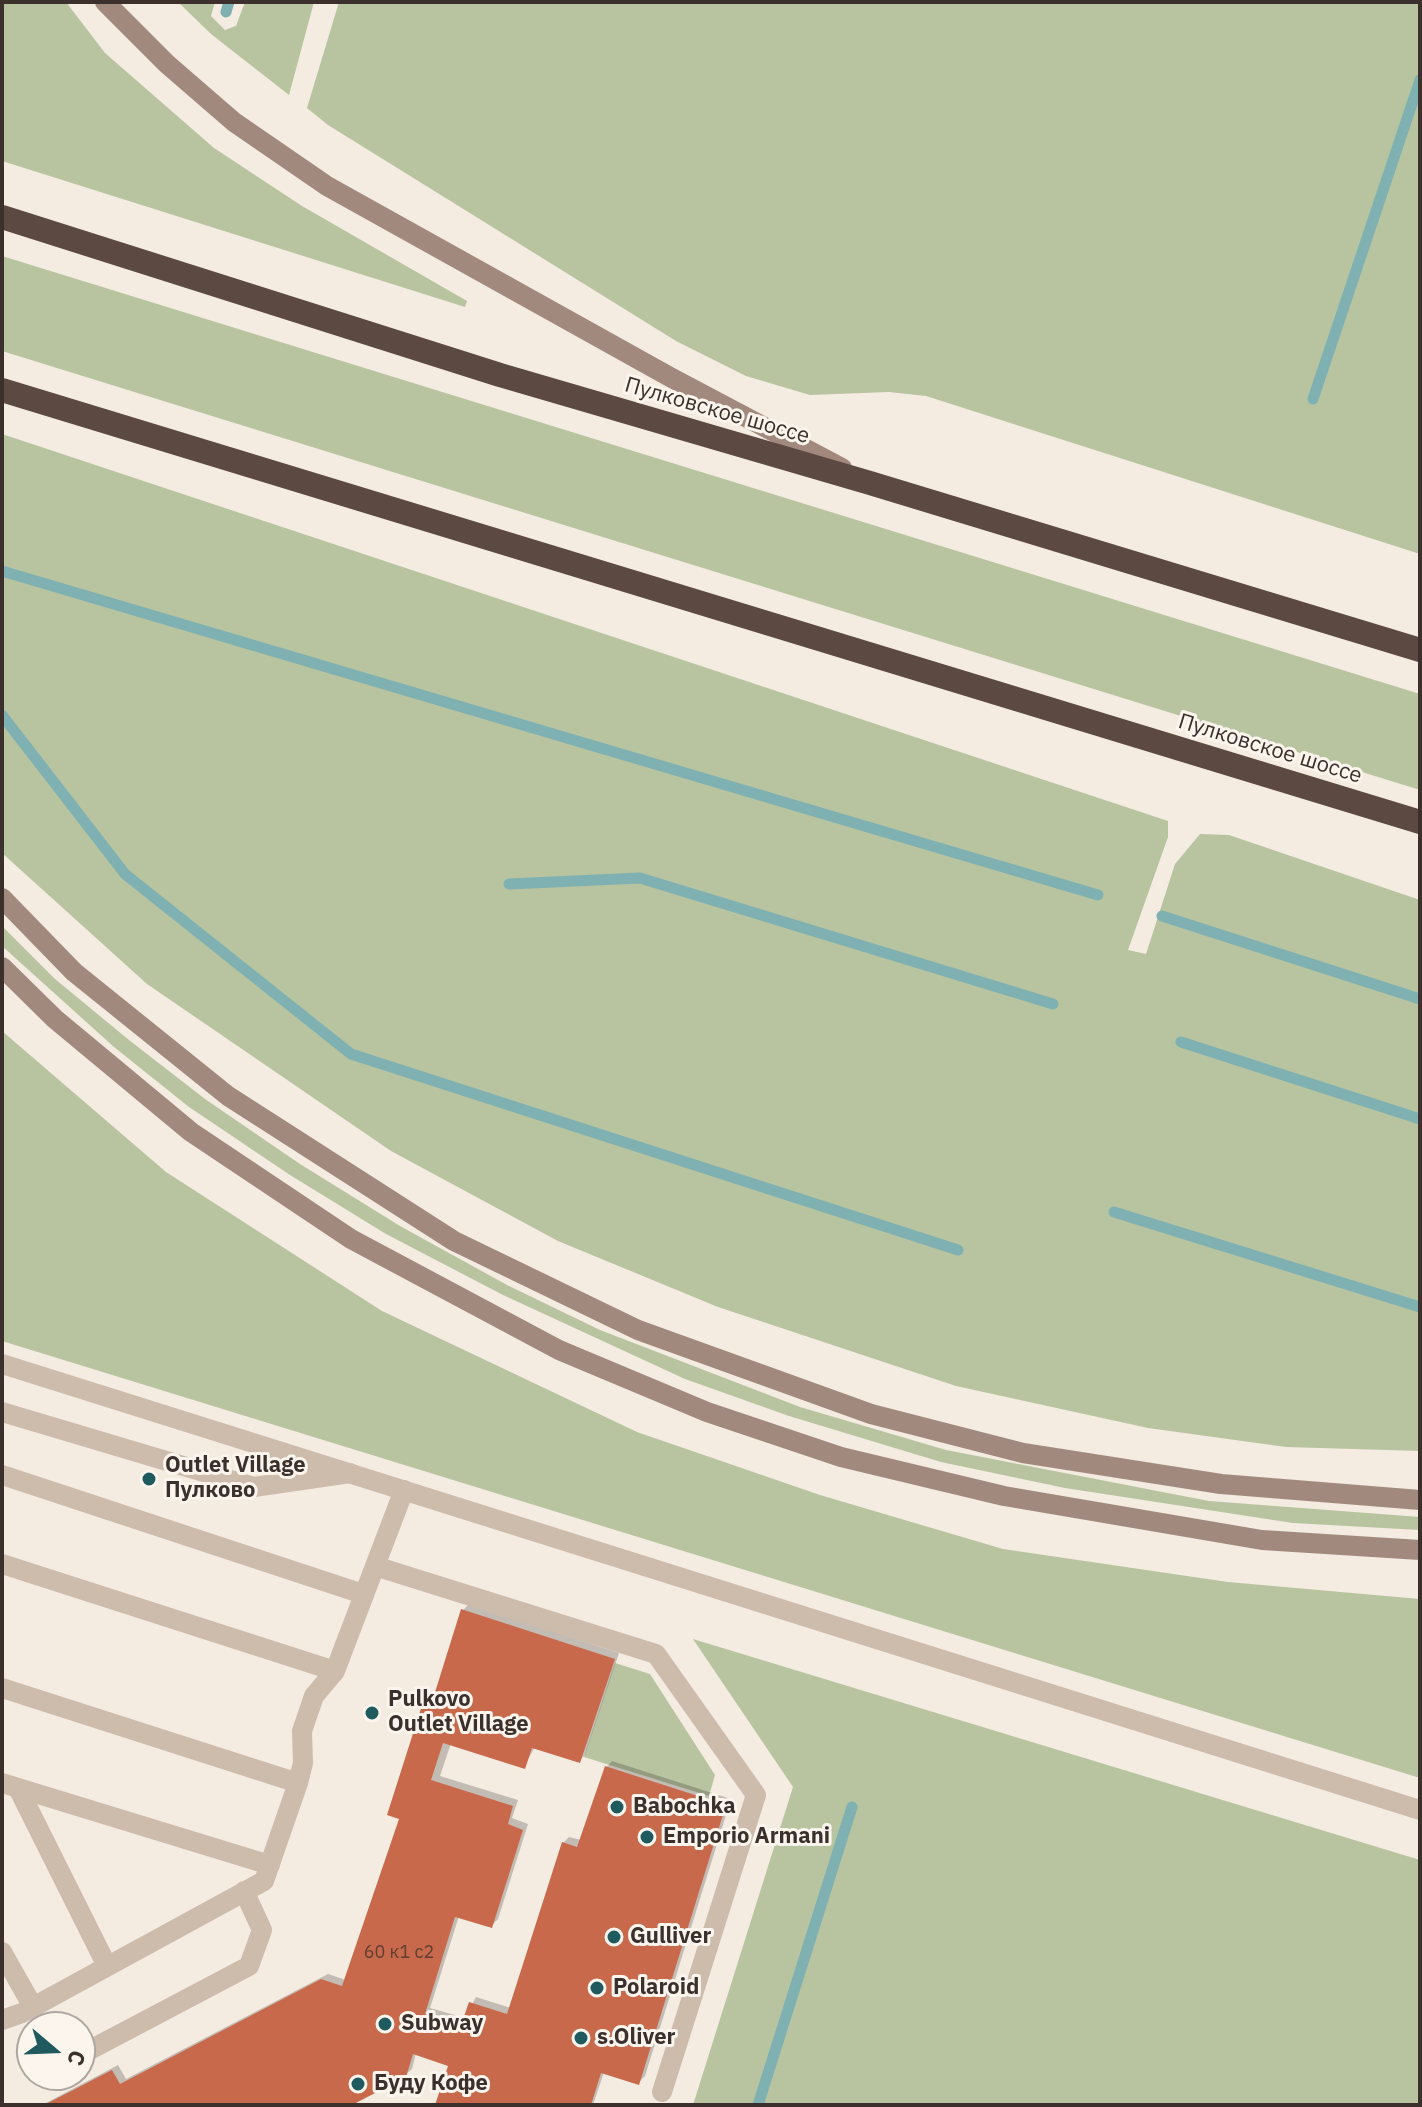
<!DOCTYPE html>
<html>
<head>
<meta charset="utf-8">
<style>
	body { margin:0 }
	#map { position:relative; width:1422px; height:2107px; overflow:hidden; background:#f4ebe1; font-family:"IBM Plex Sans",sans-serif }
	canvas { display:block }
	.frame { position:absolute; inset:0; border:4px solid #3b302b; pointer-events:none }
	.north { position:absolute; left:16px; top:2011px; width:80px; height:80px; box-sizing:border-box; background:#fbf5ee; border:2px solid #aea6a0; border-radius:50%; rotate:109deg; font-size:22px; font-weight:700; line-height:32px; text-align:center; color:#3b302b }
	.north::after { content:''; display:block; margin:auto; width:28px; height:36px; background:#1f5a5e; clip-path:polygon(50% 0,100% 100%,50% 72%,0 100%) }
</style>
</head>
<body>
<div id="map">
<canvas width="1422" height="2107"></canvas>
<div class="frame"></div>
<div class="north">С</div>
</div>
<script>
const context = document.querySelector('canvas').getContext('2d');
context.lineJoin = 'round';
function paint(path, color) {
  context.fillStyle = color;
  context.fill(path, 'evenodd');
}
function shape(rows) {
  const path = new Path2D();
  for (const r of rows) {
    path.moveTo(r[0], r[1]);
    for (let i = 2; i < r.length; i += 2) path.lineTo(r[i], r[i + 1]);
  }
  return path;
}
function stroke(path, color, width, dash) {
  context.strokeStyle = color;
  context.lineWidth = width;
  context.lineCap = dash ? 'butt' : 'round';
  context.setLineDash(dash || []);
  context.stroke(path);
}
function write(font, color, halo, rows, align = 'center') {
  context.font = font + ' "IBM Plex Sans",sans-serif';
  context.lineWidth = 6;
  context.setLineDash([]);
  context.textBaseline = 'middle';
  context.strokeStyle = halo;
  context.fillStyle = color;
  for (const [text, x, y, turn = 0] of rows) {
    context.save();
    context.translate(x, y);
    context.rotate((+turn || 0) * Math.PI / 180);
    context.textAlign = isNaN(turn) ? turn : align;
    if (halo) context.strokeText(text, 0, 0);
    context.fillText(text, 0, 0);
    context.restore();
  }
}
paint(shape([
	[2,2,66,2,105,53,214,148,302,206,467,301,465,307,2,161],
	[178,2,215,2,211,16,225,30,236,26,245,2,314,2,289,95,211,34],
	[339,2,1420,2,1420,554,926,396,889,392,810,395,746,376,676,341,328,125,307,108],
	[2,256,1420,694,1420,790,2,351],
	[2,434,1168,821,1168,837,1128,950,1146,954,1175,864,1200,834,1229,835,1420,900,1420,1451,1286,1447,1148,1428,956,1386,718,1307,558,1241,391,1151,147,984,2,853],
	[2,926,55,979,129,1040,205,1099,300,1164,400,1226,507,1285,600,1330,800,1407,946,1450,1209,1501,1420,1517,1420,1530,1293,1523,1065,1488,941,1462,789,1416,685,1379,503,1295,386,1234,290,1175,189,1107,114,1047,2,946],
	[2,1031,166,1172,382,1311,637,1432,820,1495,1003,1549,1228,1582,1420,1599,1420,1778,2,1341],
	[693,1639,1420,1860,1420,2105,693,2105,793,1787],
	[615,1663,650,1674,715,1775,709,1796,584,1757]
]), '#b8c4a0');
paint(shape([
	[469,1604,619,1653,585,1755,579,1761,535,1747,524,1766,451,1743,440,1776,518,1800,512,1818,528,1824,498,1919,492,1925,459,1916,430,2008,465,2018,476,1997,511,2008,563,1843,569,1837,581,1840,606,1768,612,1761,731,1799,645,2076,639,2082,604,2072,593,2105,437,2105,450,2064,416,2053,412,2069,405,2075,347,2105,42,2105,118,2065,126,2079,328,1974,346,1980,401,1817,426,1701,438,1688,463,1610]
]), '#0003');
stroke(shape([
	[226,12,229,2],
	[1313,399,1420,80],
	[2,571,1098,895],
	[2,715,125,874,351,1054,958,1250],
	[509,884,640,878,1053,1004],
	[1162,916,1420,999],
	[1181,1042,1420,1119],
	[1114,1212,1420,1307],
	[758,2105,852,1807]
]), '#7fb0b2', 11);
paint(shape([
	[461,1609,615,1659,580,1763,532,1748,525,1769,443,1743,431,1780,513,1806,508,1824,523,1830,492,1928,455,1917,425,2014,461,2025,469,2002,507,2014,562,1842,577,1847,605,1766,726,1805,639,2085,601,2073,591,2105,435,2105,448,2066,413,2054,406,2077,352,2105,44,2105,112,2070,120,2084,321,1979,342,1986,399,1819,387,1815,424,1699,432,1702]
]), '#c8694b');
stroke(shape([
	[2,1412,254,1487,350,1473],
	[2,1475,363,1594],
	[2,1564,335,1671],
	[378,1567,656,1654,756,1795,662,2092],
	[2,1688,298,1783],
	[2,1783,270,1865],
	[18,1788,107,1966],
	[2,1952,33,2007],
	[2,2020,22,2013,264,1881,298,1783,303,1763,302,1731,314,1696,335,1671,404,1490],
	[80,2051,86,2052,249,1966,262,1930,244,1891]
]), '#cdbbac', 20);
stroke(shape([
	[2,1364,1420,1810]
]), '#cdbbac', 20);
stroke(shape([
	[105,2,167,64,234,122,327,186,670,377,842,468],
	[2,898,74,972,228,1096,454,1241,638,1330,871,1414,1023,1453,1221,1484,1420,1500],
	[2,967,55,1019,191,1132,351,1239,559,1350,707,1412,841,1457,1004,1496,1262,1540,1420,1550]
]), '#a18a7d', 20);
stroke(shape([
	[2,217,500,375,870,483,1420,650],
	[2,390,1420,822]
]), '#5c4a42', 24);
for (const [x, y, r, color] of [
	[149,1479,8,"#1f5a5e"],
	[372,1713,8,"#1f5a5e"],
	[617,1807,8,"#1f5a5e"],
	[647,1837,8,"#1f5a5e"],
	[614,1937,8,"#1f5a5e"],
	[597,1988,8,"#1f5a5e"],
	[385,2024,8,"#1f5a5e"],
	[581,2038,8,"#1f5a5e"],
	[358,2084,8,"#1f5a5e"]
]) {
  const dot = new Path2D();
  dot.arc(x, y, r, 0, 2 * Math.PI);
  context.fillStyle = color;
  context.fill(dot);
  stroke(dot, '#fbf5ee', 3);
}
write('18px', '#5e3e33', null, [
	["60 к1 c2",399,1953]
]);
write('22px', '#3b302b', '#fbf5ee', [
	["Пулковское шоссе",717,411,16],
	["Пулковское шоссе",1270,749,17]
]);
write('bold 22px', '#3b302b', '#fbf5ee', [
	["Outlet Village",165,1466],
	["Пулково",165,1491],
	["Pulkovo",388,1700],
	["Outlet Village",388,1725],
	["Babochka",633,1807],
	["Emporio Armani",663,1837],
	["Gulliver",630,1937],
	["Polaroid",613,1988],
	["Subway",401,2024],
	["s.Oliver",597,2038],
	["Буду Кофе",374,2084]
], 'left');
</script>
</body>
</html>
